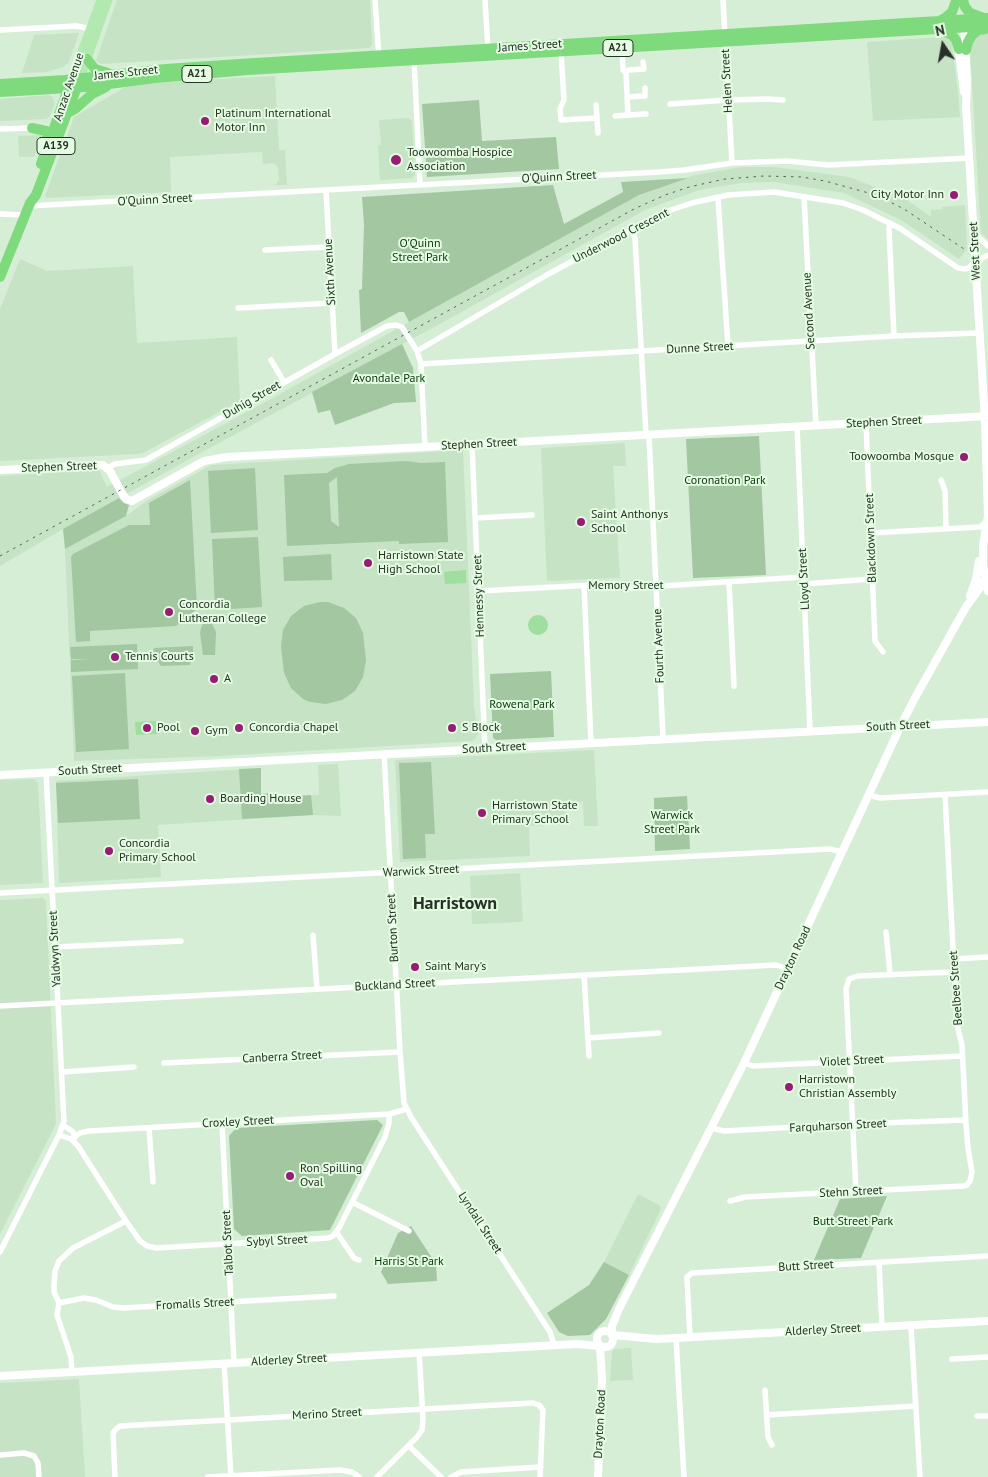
<!DOCTYPE html>
<html>
<head>
<meta charset="utf-8">
<style>
	body { margin:0 }
	#map { position:relative; width:988px; height:1477px; overflow:hidden; background:#d6eed5; font-family:"PT Sans",sans-serif }
	canvas { display:block }
	.north { position:absolute; left:918px; top:20px; width:50px; height:50px; -webkit-text-stroke:4px #e3fce2; paint-order:stroke; rotate:348deg; font-size:14px; font-weight:700; line-height:20px; text-align:center; color:#273127 }
	.north::after { content:''; display:block; margin:auto; width:18px; height:22px; background:#273127; clip-path:polygon(50% 0,100% 100%,50% 72%,0 100%) }
</style>
</head>
<body>
<div id="map">
<canvas width="988" height="1477"></canvas>
<div class="north">N</div>
</div>
<script>
const context = document.querySelector('canvas').getContext('2d');
context.lineJoin = 'round';
function paint(path, color) {
  context.fillStyle = color;
  context.fill(path, 'evenodd');
}
function shape(rows) {
  const path = new Path2D();
  for (const r of rows) {
    if (r.length === 3) {
      path.moveTo(r[0] + r[2], r[1]);
      path.arc(r[0], r[1], r[2], 0, 2 * Math.PI);
      continue;
    }
    path.moveTo(r[0], r[1]);
    for (let i = 2; i < r.length; i += 2) path.lineTo(r[i], r[i + 1]);
  }
  return path;
}
function stroke(path, color, width, dash) {
  context.strokeStyle = color;
  context.lineWidth = width;
  context.lineCap = dash ? 'butt' : 'round';
  context.setLineDash(dash || []);
  context.stroke(path);
}
function write(font, color, halo, rows, align = 'center') {
  context.font = font + ' "PT Sans",sans-serif';
  context.lineWidth = 4;
  context.setLineDash([]);
  context.textBaseline = 'middle';
  context.strokeStyle = halo;
  context.fillStyle = color;
  for (const [text, x, y, turn = 0] of rows) {
    context.save();
    context.translate(x, y);
    context.rotate((+turn || 0) * Math.PI / 180);
    context.textAlign = isNaN(turn) ? turn : align;
    if (halo) context.strokeText(text, 0, 0);
    context.fillText(text, 0, 0);
    context.restore();
  }
}
paint(shape([
	[117,0,370,0,372,45,369,48,101,64,96,61],
	[79,33,69,62,63,67,47,72,22,73,34,35],
	[988,33,988,239,981,233,970,49,975,38,982,34],
	[944,37,949,39,952,44,958,93,960,117,873,121,867,42],
	[275,76,279,150,285,150,287,185,275,185,279,180,278,167,274,163,263,164,262,152,170,157,171,192,47,198,45,196,74,117,127,86,144,83],
	[49,95,52,97,55,104,51,114,48,118,45,119,0,121,0,99],
	[408,118,412,121,415,175,412,178,380,180,378,146,381,145,379,120],
	[41,135,42,137,34,157,19,157,18,136],
	[742,167,774,167,849,177,906,199,931,217,931,210,942,209,942,207,965,205,967,249,959,259,901,220,844,193,774,182,742,183,699,190,645,210,447,320,206,450,63,529,0,566,0,476,99,470,107,487,269,400,409,322,639,195,695,175],
	[20,259,47,271,133,266,137,343,237,337,240,401,143,453,137,454,0,461,0,309],
	[625,443,626,466,613,466,620,578,547,581,541,448],
	[463,450,474,706,478,735,473,741,220,756,74,761,65,549,126,516,148,500,211,465],
	[594,750,598,826,584,826,583,802,566,803,567,824,529,826,530,856,400,862,395,760],
	[338,764,341,816,313,815,158,825,161,877,59,883,56,781,261,768,261,794,274,793,277,792,278,797,319,795,318,765],
	[34,779,38,783,43,883,0,885,0,780],
	[520,873,523,922,472,924,470,876],
	[43,898,46,901,56,1124,0,1234,0,900],
	[638,1194,659,1205,661,1209,629,1275,604,1262],
	[631,1348,633,1380,610,1381,612,1352,614,1349],
	[79,1379,85,1477,0,1477,0,1383]
]), '#c6e3c5');
paint(shape([
	[479,100,482,141,556,137,559,169,427,177,422,104],
	[688,178,639,195,409,322,404,312,399,312,361,333,359,290,362,289,364,224,362,197,553,185,564,224,623,192,621,182],
	[402,344,413,368,416,402,394,403,335,425,330,410,318,413,312,392],
	[759,436,766,575,693,578,686,439],
	[406,461,421,463,445,462,448,542,399,544,399,541,287,546,284,475,327,473,335,468,349,464],
	[337,477,339,527,331,521,329,483],
	[255,468,258,530,211,533,208,471],
	[190,480,197,609,176,626,90,631,90,641,76,642,71,557,73,554,129,525,150,525,149,503],
	[119,498,124,503,129,505,126,516,65,549,63,529],
	[258,537,262,607,215,610,212,539],
	[331,554,332,580,284,581,283,557],
	[320,602,328,602,344,608,356,618,363,633,366,661,363,677,355,691,342,700,326,704,310,702,303,699,291,688,284,673,281,646,283,630,291,616,304,606],
	[207,613,216,632,215,655,203,655,200,633,201,628],
	[137,644,138,669,71,672,71,660,93,659,71,659,70,647],
	[193,646,193,653,190,665,161,666,153,653,154,648],
	[551,671,554,737,496,740,493,738,490,674],
	[125,673,129,749,76,752,72,676],
	[431,762,435,834,425,834,426,858,403,859,399,763],
	[261,768,261,794,274,793,275,804,298,803,298,796,311,795,313,815,242,819,239,769],
	[138,779,140,819,58,823,56,783],
	[687,796,690,849,655,851,654,798],
	[377,1120,383,1125,330,1230,242,1236,234,1229,229,1136,236,1128],
	[887,1196,861,1258,814,1260,840,1199],
	[411,1226,436,1264,437,1281,388,1284,381,1272,398,1233],
	[604,1262,629,1275,606,1319,590,1335,568,1336,559,1332,547,1313,589,1285]
]), '#a2c7a1');
paint(shape([
	[466,570,466,583,445,584,444,572],
	[538,625,10],
	[156,721,157,734,136,735,135,722]
]), '#9fde9e');
stroke(shape([
	[375,0,379,58],
	[485,0,488,50],
	[723,0,732,163],
	[0,30,76,26,93,29],
	[622,48,623,70,626,73,628,115,646,114],
	[561,52,564,100,560,109,561,120,597,118,596,105],
	[414,58,420,184],
	[625,72,629,70,644,69,643,62],
	[627,97,645,96,645,88],
	[670,104,728,100,768,99,783,100],
	[615,116,628,115],
	[597,118,598,133],
	[0,129,32,128],
	[326,190,335,354],
	[804,197,816,425],
	[718,198,728,346],
	[28,206,659,172,685,170,732,163,787,161,828,165,970,158],
	[0,214,25,215],
	[890,223,889,229,894,336],
	[631,229,635,238,646,435],
	[974,233,988,246],
	[265,250,328,247],
	[976,267,982,258,988,255],
	[238,308,332,303],
	[417,351,545,276,639,225,668,211,692,203,728,195,774,192,843,203,863,210,901,229,958,268,965,269,969,268,975,261],
	[271,360,284,382],
	[421,364,894,336,979,333],
	[866,423,875,641,883,652],
	[797,426,810,731],
	[649,435,663,738],
	[472,445,485,748],
	[107,468,115,464,146,460,335,354,387,326,396,325,402,327,417,351,421,364,425,447],
	[941,480,945,491,946,528],
	[476,518,532,515],
	[870,533,980,527,987,521],
	[729,582,734,686],
	[804,584,872,579],
	[584,586,591,743],
	[479,591,613,584,630,588,803,577],
	[384,753,400,1052,404,1103,411,1117,550,1332,554,1345],
	[869,795,880,798,988,792],
	[0,893,830,849,842,852],
	[886,932,890,974],
	[313,935,317,989],
	[55,947,181,941],
	[954,959,988,957],
	[584,975,589,1056],
	[0,1006,776,965,788,969],
	[588,1038,659,1033],
	[164,1063,400,1052],
	[744,1063,753,1066,962,1056],
	[62,1072,134,1067],
	[222,1123,234,1363],
	[63,1125,73,1132,75,1138],
	[149,1128,153,1182],
	[711,1128,724,1131,853,1124,965,1120],
	[59,1135,71,1139,78,1146,126,1221,140,1241,147,1246,156,1248,328,1238,333,1236,339,1228,385,1137,389,1123,389,1114],
	[71,1139,80,1133,89,1131,389,1114,407,1109],
	[856,1192,846,989,849,979,858,976,954,972],
	[730,1201,745,1197,963,1186,967,1185,970,1181,972,1172,968,1148,966,1124,962,1045,957,1025,945,795],
	[352,1202,409,1231],
	[337,1233,354,1258,359,1260],
	[0,1252,59,1135,64,1121,46,772],
	[879,1262,882,1327],
	[59,1303,84,1298,96,1300,113,1307,123,1308,334,1296],
	[911,1326,920,1477],
	[676,1338,684,1477],
	[690,1338,687,1277,692,1273,988,1256],
	[952,1359,988,1357],
	[224,1363,231,1477],
	[72,1372,71,1357,57,1315,59,1303,54,1292,54,1285,55,1271,59,1261,73,1248,126,1221],
	[765,1390,768,1437,772,1445],
	[767,1415,916,1406],
	[977,1416,988,1416],
	[409,1446,441,1477],
	[0,1455,24,1453,34,1456,38,1463,39,1477],
	[115,1477,113,1433,116,1429,120,1426,533,1403,539,1405,543,1410,540,1477],
	[208,1477,340,1470,352,1472,359,1477],
	[377,1477,417,1437,422,1430,423,1419,419,1352],
	[451,1477,461,1472,541,1467]
]), '#fff', 5.5);
stroke(shape([
	[964,22,967,83,966,106,985,422,988,518],
	[958,44,964,92],
	[0,470,103,465,110,471,123,495,126,499,132,501,204,461,227,457,425,447,988,416],
	[988,516,983,546,983,565,988,591],
	[970,596,976,579,979,561],
	[0,775,988,722],
	[605,1339,8],
	[612,1334,612,1326,619,1309,744,1063,901,725,916,696,966,607,980,588,988,573],
	[612,1335,657,1339,988,1321],
	[0,1376,577,1344,599,1346],
	[598,1477,602,1378,600,1346]
]), '#fff', 8);
stroke(shape([
	[80,78,108,0],
	[72,79,101,0]
]), '#b2e9b1', 9);
stroke(shape([
	[963,0,965,7,970,13,981,17],
	[941,20,945,18,952,12,956,1],
	[940,30,952,35,956,40,959,49],
	[966,50,968,42,972,35,979,30,985,29],
	[87,59,95,69,108,73],
	[0,84,65,80,166,69,239,64,988,18],
	[0,92,86,87,155,78,248,70,988,26],
	[68,113,75,109,92,94,106,87],
	[32,128,46,131,48,134,46,144],
	[41,164,71,81],
	[0,277,30,203,36,195,79,82]
]), '#7eda7d', 10);
stroke(shape([
	[0,556,634,209,665,195,689,187,725,179,764,176,802,177,825,181,876,195,904,209,967,251]
]), '#556254', 1, [2.5, 5]);
for (const [x, y, r, color] of [
	[205,121,5,"#981c74"],
	[396,160,6,"#981c74"],
	[954,195,5,"#981c74"],
	[964,457,5,"#981c74"],
	[581,522,5,"#981c74"],
	[368,563,5,"#981c74"],
	[169,612,5,"#981c74"],
	[115,657,5,"#981c74"],
	[214,679,5,"#981c74"],
	[147,728,5,"#981c74"],
	[239,728,5,"#981c74"],
	[452,728,5,"#981c74"],
	[195,731,5,"#981c74"],
	[210,799,5,"#981c74"],
	[482,813,5,"#981c74"],
	[109,851,5,"#981c74"],
	[415,967,5,"#981c74"],
	[789,1087,5,"#981c74"],
	[290,1176,5,"#981c74"]
]) {
  const dot = new Path2D();
  dot.arc(x, y, r, 0, 2 * Math.PI);
  context.fillStyle = color;
  context.fill(dot);
  stroke(dot, '#e3fce2', 2);
}
for (const [x, y, w] of [
	[618,48,30],
	[197,74,30],
	[56,146,38]
]) {
  const box = new Path2D();
  box.roundRect(x - w / 2, y - 8.5, w, 17, 4);
  context.fillStyle = '#e3fce2';
  context.fill(box);
  stroke(box, '#273127', 1);
}
write('bold 11px', '#273127', null, [
	["A21",618,48],
	["A21",197,74],
	["A139",56,146]
]);
write('12px', '#273127', '#e3fce2', [
	["James Street",530,46,-4],
	["James Street",126,73,-6],
	["Helen Street",727,81,-93],
	["Anzac Avenue",69,87,-71],
	["O'Quinn Street",559,177,-3],
	["O'Quinn Street",155,200,-3],
	["Underwood Crescent",621,236,-27],
	["West Street",975,251,-93],
	["Sixth Avenue",330,272,-93],
	["Second Avenue",809,311,-93],
	["Dunne Street",700,348,-3],
	["Duhig Street",252,400,-30],
	["Stephen Street",884,422,-3],
	["Stephen Street",479,444,-3],
	["Stephen Street",59,467,-2],
	["Blackdown Street",871,538,-92],
	["Lloyd Street",804,579,-93],
	["Memory Street",626,586],
	["Hennessy Street",479,596,-92],
	["Fourth Avenue",659,646,-92],
	["South Street",898,726,-3],
	["South Street",494,748,-3],
	["South Street",90,770,-3],
	["Warwick Street",421,871,-3],
	["Burton Street",393,928,-93],
	["Yaldwyn Street",55,949,-93],
	["Drayton Road",793,958,-65],
	["Buckland Street",395,985,-3],
	["Beelbee Street",956,988,-94],
	["Canberra Street",282,1057,-3],
	["Violet Street",852,1061,-3],
	["Croxley Street",238,1122,-3],
	["Farquharson Street",838,1126,-3],
	["Stehn Street",851,1192,-3],
	["Lyndall Street",480,1223,57],
	["Sybyl Street",277,1241,-3],
	["Talbot Street",228,1243,-93],
	["Butt Street",806,1266,-3],
	["Fromalls Street",195,1304,-3],
	["Alderley Street",823,1330,-3],
	["Alderley Street",289,1360,-3],
	["Merino Street",327,1414,-3],
	["Drayton Road",600,1424,-87]
]);
write('12px', '#273127', '#e3fce2', [
	["Platinum International",215,114],
	["Motor Inn",215,128],
	["Toowoomba Hospice",407,153],
	["Association",407,167],
	["City Motor Inn",944,195,"right"],
	["Toowoomba Mosque",954,457,"right"],
	["Saint Anthonys",591,515],
	["School",591,529],
	["Harristown State",378,556],
	["High School",378,570],
	["Concordia",179,605],
	["Lutheran College",179,619],
	["Tennis Courts",125,657],
	["A",224,679],
	["Pool",157,728],
	["Concordia Chapel",249,728],
	["S Block",462,728],
	["Gym",205,731],
	["Boarding House",220,799],
	["Harristown State",492,806],
	["Primary School",492,820],
	["Concordia",119,844],
	["Primary School",119,858],
	["Saint Mary's",425,967],
	["Harristown",799,1080],
	["Christian Assembly",799,1094],
	["Ron Spilling",300,1169],
	["Oval",300,1183]
], 'left');
write('12px', '#09360c', '#e3fce2', [
	["O'Quinn",420,244],
	["Street Park",420,258],
	["Avondale Park",389,379],
	["Coronation Park",725,481],
	["Rowena Park",522,705],
	["Warwick",672,816],
	["Street Park",672,830],
	["Butt Street Park",853,1222],
	["Harris St Park",409,1262]
]);
write('bold 18px', '#273127', '#e3fce2', [
	["Harristown",455,904]
]);
</script>
</body>
</html>
